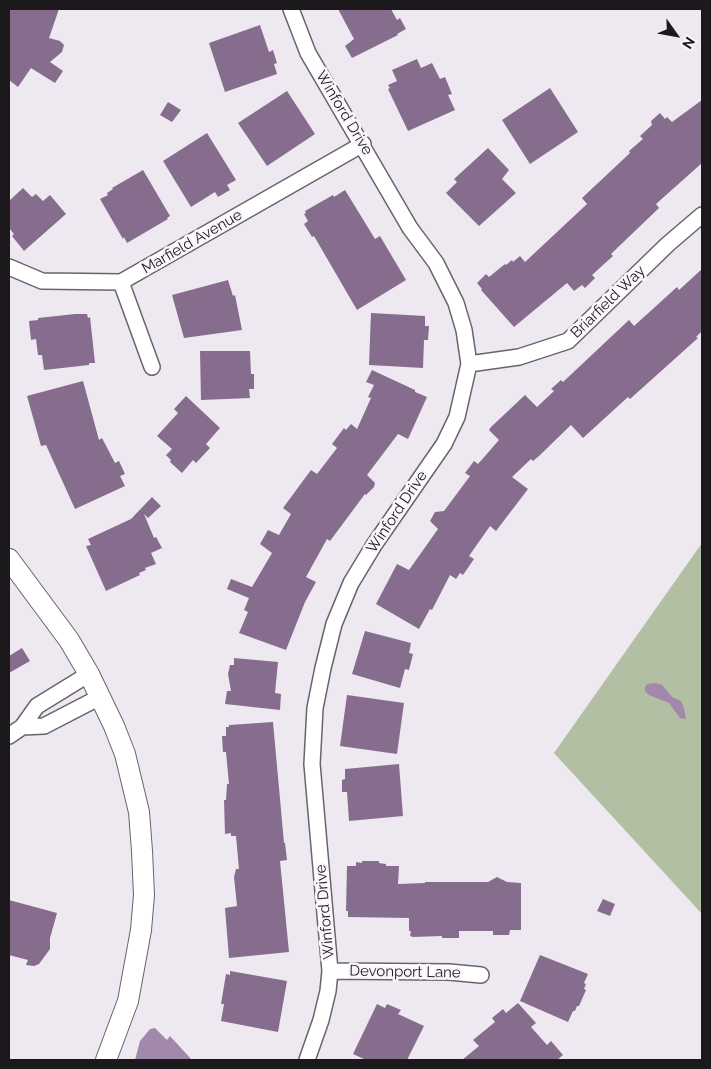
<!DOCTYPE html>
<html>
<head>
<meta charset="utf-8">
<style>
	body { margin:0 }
	#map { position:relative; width:711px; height:1069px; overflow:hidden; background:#eee8f0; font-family:Raleway,sans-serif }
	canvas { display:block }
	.frame { position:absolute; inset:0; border:10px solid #1b191b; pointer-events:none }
	.north { position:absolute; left:651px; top:10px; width:50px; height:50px; -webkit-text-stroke:4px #fbf5fd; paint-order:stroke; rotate:122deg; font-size:14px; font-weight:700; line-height:20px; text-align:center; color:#1b191b }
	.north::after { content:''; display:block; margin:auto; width:18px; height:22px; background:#1b191b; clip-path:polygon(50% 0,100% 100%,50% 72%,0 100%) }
</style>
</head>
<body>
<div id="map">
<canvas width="711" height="1069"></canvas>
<div class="frame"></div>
<div class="north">N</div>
</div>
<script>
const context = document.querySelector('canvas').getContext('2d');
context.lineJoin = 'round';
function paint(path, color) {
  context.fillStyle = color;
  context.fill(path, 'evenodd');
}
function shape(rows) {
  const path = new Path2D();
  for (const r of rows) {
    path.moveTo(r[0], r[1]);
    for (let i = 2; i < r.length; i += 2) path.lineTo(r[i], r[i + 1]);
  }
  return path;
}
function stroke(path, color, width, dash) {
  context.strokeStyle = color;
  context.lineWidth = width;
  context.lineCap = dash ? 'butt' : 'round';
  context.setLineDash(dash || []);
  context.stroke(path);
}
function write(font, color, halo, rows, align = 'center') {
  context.font = font + ' Raleway,sans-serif';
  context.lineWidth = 5;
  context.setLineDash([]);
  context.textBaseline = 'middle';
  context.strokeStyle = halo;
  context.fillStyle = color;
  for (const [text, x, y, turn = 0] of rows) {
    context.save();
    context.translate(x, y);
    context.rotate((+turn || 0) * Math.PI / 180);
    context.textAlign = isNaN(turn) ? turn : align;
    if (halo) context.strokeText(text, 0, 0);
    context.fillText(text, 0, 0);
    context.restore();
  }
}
paint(shape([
	[702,543,702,914,554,753]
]), '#b2bfa3');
paint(shape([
	[655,683,662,685,672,697,681,701,684,708,686,719,680,718,669,703,649,695,645,691,645,687,647,684],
	[155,1028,167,1040,170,1036,192,1060,135,1060,140,1041,150,1029]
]), '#a288aa');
paint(shape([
	[9,9,59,9,49,38,60,41,64,45,62,52,50,62,63,71,55,83,31,68,18,87,9,80],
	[338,9,391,9,397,20,400,18,406,29,397,34,398,35,352,58,345,46,354,39],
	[260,25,269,52,273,50,277,63,274,64,277,74,225,92,209,43],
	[417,59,421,68,432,63,440,79,445,77,452,94,448,95,455,110,408,131,388,89,390,88,388,85,397,81,392,70],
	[550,88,578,132,530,164,502,120],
	[287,91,315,134,267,166,238,123],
	[702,100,702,163,656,204,659,208,611,254,613,256,592,275,595,278,585,288,582,285,574,291,567,283,514,327,481,290,482,289,477,283,486,274,489,277,505,264,506,265,512,260,513,262,520,256,525,262,587,204,582,198,630,153,629,151,643,139,640,136,652,125,651,121,660,113,665,119,667,117,672,122],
	[168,102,181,110,172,122,160,115],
	[207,133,236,180,227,185,230,190,218,197,215,192,191,207,163,161],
	[488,148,509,170,502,179,516,193,479,226,446,193,457,182,454,179],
	[143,170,170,216,167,218,168,219,127,243,124,237,123,239,100,199,108,195,107,193,113,189,112,188],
	[23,188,32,197,36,194,43,201,50,195,66,214,24,251,12,236,14,234,9,228,9,201],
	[345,190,375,239,380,236,406,280,357,310,314,236,312,237,304,224,308,221,304,214,306,213,305,211,333,195,334,197],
	[702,269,702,331,696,337,698,338,630,399,628,397,583,438,571,425,539,456,533,461,531,459,512,477,528,489,496,531,490,526,469,556,474,559,463,575,460,573,456,579,450,575,432,610,430,609,419,629,376,604,397,564,409,570,438,529,430,521,435,512,444,511,470,476,465,473,474,461,478,464,499,440,489,430,491,427,525,395,537,407,554,391,551,389,561,380,563,382,629,320,634,326,677,287,679,290],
	[228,280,233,296,235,295,242,330,184,338,172,295],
	[371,313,425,316,425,326,429,326,428,340,424,340,423,368,369,365],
	[75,314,87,314,88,318,90,317,95,363,89,363,89,365,44,370,42,355,38,355,36,339,31,340,29,321,38,320,38,318],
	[200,351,250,351,251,374,254,374,254,389,249,389,250,398,201,400],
	[372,370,415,390,415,392,427,397,408,439,398,434,367,475,375,483,374,487,366,495,365,494,330,541,327,539,306,577,316,582,305,602,286,650,239,633,248,612,244,610,249,598,227,589,231,579,252,587,272,553,260,544,268,530,279,535,291,514,283,508,311,470,317,474,337,448,332,444,344,428,346,430,351,424,357,429,371,398,368,397,374,385,366,382],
	[83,381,99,440,102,438,115,463,119,461,125,474,120,476,125,486,75,509,46,445,41,446,27,396],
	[186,396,220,428,206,444,210,448,196,463,193,460,182,473,170,462,171,460,166,455,172,449,157,436,178,413,174,409],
	[152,497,161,506,148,518,144,514,154,538,156,537,162,548,151,553,156,564,145,568,146,570,139,573,140,575,106,591,86,546,91,545,88,539,131,519],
	[365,631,411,643,409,653,413,654,409,670,405,669,400,688,352,674],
	[22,648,30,661,9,673,9,656],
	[234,658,278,662,275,693,281,694,280,710,225,704,227,691,231,691,228,674,230,665,234,665],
	[347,695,404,703,397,754,340,746],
	[273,722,284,843,285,843,287,860,280,861,289,952,229,958,225,908,237,906,234,877,236,869,239,869,236,836,231,836,231,833,225,834,224,800,226,800,227,784,229,784,226,752,223,752,222,736,226,736,226,727,229,727,229,725],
	[399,764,403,816,349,821,347,792,342,792,342,780,345,779,345,769],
	[362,861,379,861,379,863,386,864,386,866,399,866,398,884,425,883,425,882,488,882,497,877,507,882,521,883,521,930,510,930,509,935,493,935,493,931,459,931,459,938,442,938,442,936,413,937,410,936,411,931,409,931,409,918,348,917,348,911,346,911,347,866,356,866,356,862,362,863],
	[603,899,615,904,610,916,597,911],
	[9,900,57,913,50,938,50,949,39,964,34,966,26,965,28,960,9,955],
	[540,955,588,974,584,983,586,984,584,989,586,990,579,1006,577,1006,575,1011,573,1011,568,1022,520,1001],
	[230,971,287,981,278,1032,221,1021,224,1004,221,1004,226,974,230,975],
	[518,1003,536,1023,531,1027,547,1045,551,1041,563,1055,557,1060,462,1060,479,1046,473,1040,495,1022,492,1018,503,1009,506,1013],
	[377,1004,385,1008,387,1004,401,1010,398,1014,424,1026,407,1060,366,1060,353,1054]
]), '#866d8e');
const street = shape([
	[291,9,308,53,410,228,436,263,456,303,464,330,469,364,457,417,444,444,374,545,351,583,334,624,323,668,315,708,312,764,330,971,328,991,321,1020,307,1060],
	[9,267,42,281,121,282,363,144],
	[121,282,152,367],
	[469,364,519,357,568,341,668,244,702,215],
	[89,674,37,706,22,727,44,726,100,697],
	[9,736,22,727],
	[330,971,449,972,481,975]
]);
const secondary = shape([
	[9,559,69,640,89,674,114,726,125,754,139,812,142,851,144,895,141,930,128,1001,106,1060]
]);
stroke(street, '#69646b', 18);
stroke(secondary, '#69646b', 22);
stroke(street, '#fff', 15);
stroke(secondary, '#fff', 20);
write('15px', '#1b191b', '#fbf5fd', [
	["Winford Drive",344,113,59],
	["Marfield Avenue",192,242,-30],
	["Briarfield Way",608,302,-44],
	["Winford Drive",397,512,-56],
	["Winford Drive",325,912,-95],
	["Devonport Lane",405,972,1]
]);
</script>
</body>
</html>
